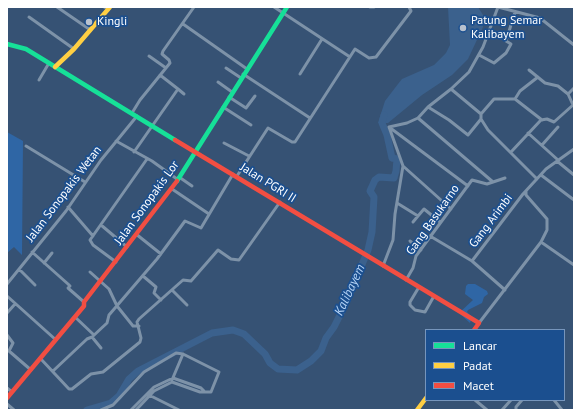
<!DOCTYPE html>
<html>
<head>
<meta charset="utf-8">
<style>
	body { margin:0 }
	#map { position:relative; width:581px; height:417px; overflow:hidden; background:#365274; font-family:"PT Sans",sans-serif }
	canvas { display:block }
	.frame { position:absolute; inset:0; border:8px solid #fff; pointer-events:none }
	.legend { position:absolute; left:425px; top:329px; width:140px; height:72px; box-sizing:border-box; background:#1b4f8f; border:1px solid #7695bc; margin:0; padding:5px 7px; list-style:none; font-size:12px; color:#fff }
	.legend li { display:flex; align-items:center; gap:8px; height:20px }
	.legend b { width:20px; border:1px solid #7695bc }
</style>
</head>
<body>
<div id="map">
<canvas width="581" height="417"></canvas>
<div class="frame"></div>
<ul class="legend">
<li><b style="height:5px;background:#16e098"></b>Lancar</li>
<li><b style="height:5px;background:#ffcf43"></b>Padat</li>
<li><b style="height:5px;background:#f24e42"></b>Macet</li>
</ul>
</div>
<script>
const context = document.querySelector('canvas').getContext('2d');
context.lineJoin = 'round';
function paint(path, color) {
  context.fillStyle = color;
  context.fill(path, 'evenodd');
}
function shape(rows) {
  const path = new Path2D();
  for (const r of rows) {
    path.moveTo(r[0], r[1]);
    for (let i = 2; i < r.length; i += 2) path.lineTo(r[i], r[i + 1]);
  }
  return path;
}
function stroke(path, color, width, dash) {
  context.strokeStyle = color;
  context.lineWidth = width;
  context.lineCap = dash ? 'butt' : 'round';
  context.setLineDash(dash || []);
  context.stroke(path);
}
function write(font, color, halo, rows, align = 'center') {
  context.font = font + ' "PT Sans",sans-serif';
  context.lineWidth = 3.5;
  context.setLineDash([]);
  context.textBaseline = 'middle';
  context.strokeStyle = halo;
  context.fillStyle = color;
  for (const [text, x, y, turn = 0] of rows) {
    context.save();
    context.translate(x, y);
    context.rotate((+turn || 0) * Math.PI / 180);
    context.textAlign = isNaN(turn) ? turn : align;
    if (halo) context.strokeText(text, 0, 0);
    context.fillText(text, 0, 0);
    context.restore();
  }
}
paint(shape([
	[7,132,23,141,22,255,14,247,7,253],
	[468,284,475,284,487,291,488,294,484,297,482,303,468,310,467,312,472,317,470,323,459,313,473,300,465,294,466,286]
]), '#2f66a5');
paint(shape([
	[448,7,478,7,483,15,483,27,468,59,452,75,422,95,388,123,378,123,385,101,398,84,402,79,434,65,446,53,450,45]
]), '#3b618d');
stroke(shape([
	[87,410,111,403,119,396,129,379,138,371,212,333,233,330,244,334,265,354,270,363,278,369,297,370,311,361,321,351,326,338,334,327,347,301,368,250,372,232,374,197,370,191,375,180,379,177,394,178,396,171,397,159,392,158,387,135,382,123,384,115]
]), '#3b618d', 7);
stroke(shape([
	[57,7,89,29],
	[104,7,108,9],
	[274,7,350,57],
	[370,7,374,7],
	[29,17,74,49],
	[183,24,247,69],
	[479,55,494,63,506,53,511,44,506,41,515,12],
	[149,56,166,68],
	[226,68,241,78],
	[243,74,310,118],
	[300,74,322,39],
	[160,75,178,89],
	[39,80,49,63],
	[218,82,232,92],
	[451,89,481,114,481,119,488,130,537,179],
	[568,94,574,88],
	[229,97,246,108,255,96],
	[515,99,542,120],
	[223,107,251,125],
	[428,107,449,120,468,135,481,119],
	[132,113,140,100,170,63,169,60,162,54,163,51,194,7],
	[481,114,494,99,515,99,520,91,538,77],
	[418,118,493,182],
	[389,127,407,123,418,118,428,107,451,89,469,72,483,47,498,7,540,18,574,45],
	[389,127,468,186],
	[528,133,558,160],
	[116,141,152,161,177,179],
	[224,143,249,156],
	[542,145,558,127],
	[26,146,85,182],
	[134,152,178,89,184,94],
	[511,152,541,120,547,119,554,122,573,105,568,94,558,86,545,83,529,70],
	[557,161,574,175],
	[403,166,451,209],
	[541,175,574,200],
	[237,176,268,128,292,142,295,142,355,49,369,58,376,57,411,11,409,7],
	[179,177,192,186],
	[172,189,209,214],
	[397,203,418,216,424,209,440,222],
	[68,207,93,236],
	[413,222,418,216],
	[101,225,127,247],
	[136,234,161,254],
	[430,236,472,261,505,290],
	[410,241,421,250],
	[541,242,574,265],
	[32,252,68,284,70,286,68,288,84,302],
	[472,261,523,194,546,169,574,149],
	[116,262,93,245,90,240,147,159],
	[44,263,52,253],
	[383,266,393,240,395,214,403,166,389,127],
	[19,269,35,285],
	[90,272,109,289,117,306,133,326,139,326],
	[143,276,156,287,154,293,161,300],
	[406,280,413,268,416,256,472,180,487,184,505,178],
	[7,284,66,211,101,160,137,116],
	[419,287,410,302,410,305,415,310,425,312,434,296],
	[172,290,187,305],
	[7,296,56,340],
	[7,313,15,304],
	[75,317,94,335],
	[479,323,541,242,547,230,547,219,526,195,526,191],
	[7,335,13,343,9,351,31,370],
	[101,348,92,337,107,323,109,315,157,259,185,221,201,228,233,174],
	[40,358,69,389,72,389,91,374,103,372,140,342,141,338,137,322,139,319,183,280,191,281,218,250,231,259,239,260,280,202],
	[53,371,87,339,92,337],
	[172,380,183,354],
	[7,388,12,392],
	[149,395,179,410],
	[475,400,487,410],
	[554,400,562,410],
	[7,404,14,410],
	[101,410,113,405,144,372,176,353,183,354,219,372,211,392,200,392,172,382,154,391,136,410],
	[131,410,154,387,173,378,201,388,204,391],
	[502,410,511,400],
	[516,410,516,407,522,400]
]), '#7d92a8', 3);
stroke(shape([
	[7,44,26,49,175,140],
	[177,181,287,7]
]), '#16e098', 4.5);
stroke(shape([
	[55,67,74,49,110,7],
	[417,410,426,398]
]), '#ffcf43', 4.5);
stroke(shape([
	[175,140,479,323,474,330],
	[7,398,84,306,84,302,177,181]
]), '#f24e42', 4.5);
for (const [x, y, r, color] of [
	[89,22,4,"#b9c2ce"],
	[463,28,4,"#b9c2ce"]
]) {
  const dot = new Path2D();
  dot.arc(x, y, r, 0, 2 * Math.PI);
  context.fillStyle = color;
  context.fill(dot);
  stroke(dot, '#1b4f8f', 1.5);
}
write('12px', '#fff', '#1b4f8f', [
	["Patung Semar",471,21],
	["Kalibayem",471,35],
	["Kingli",97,22]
], 'left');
write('12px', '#fff', '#1b4f8f', [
	["Jalan PGRI II",268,183,32],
	["Jalan Sonopakis Wetan",64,194,-53],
	["Jalan Sonopakis Lor",147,203,-54],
	["Gang Basukarno",433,220,-55],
	["Gang Arimbi",491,221,-53]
]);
write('italic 13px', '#b5d3f5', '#1b4f8f', [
	["Kalibayem",350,290,-65]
]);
</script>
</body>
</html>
